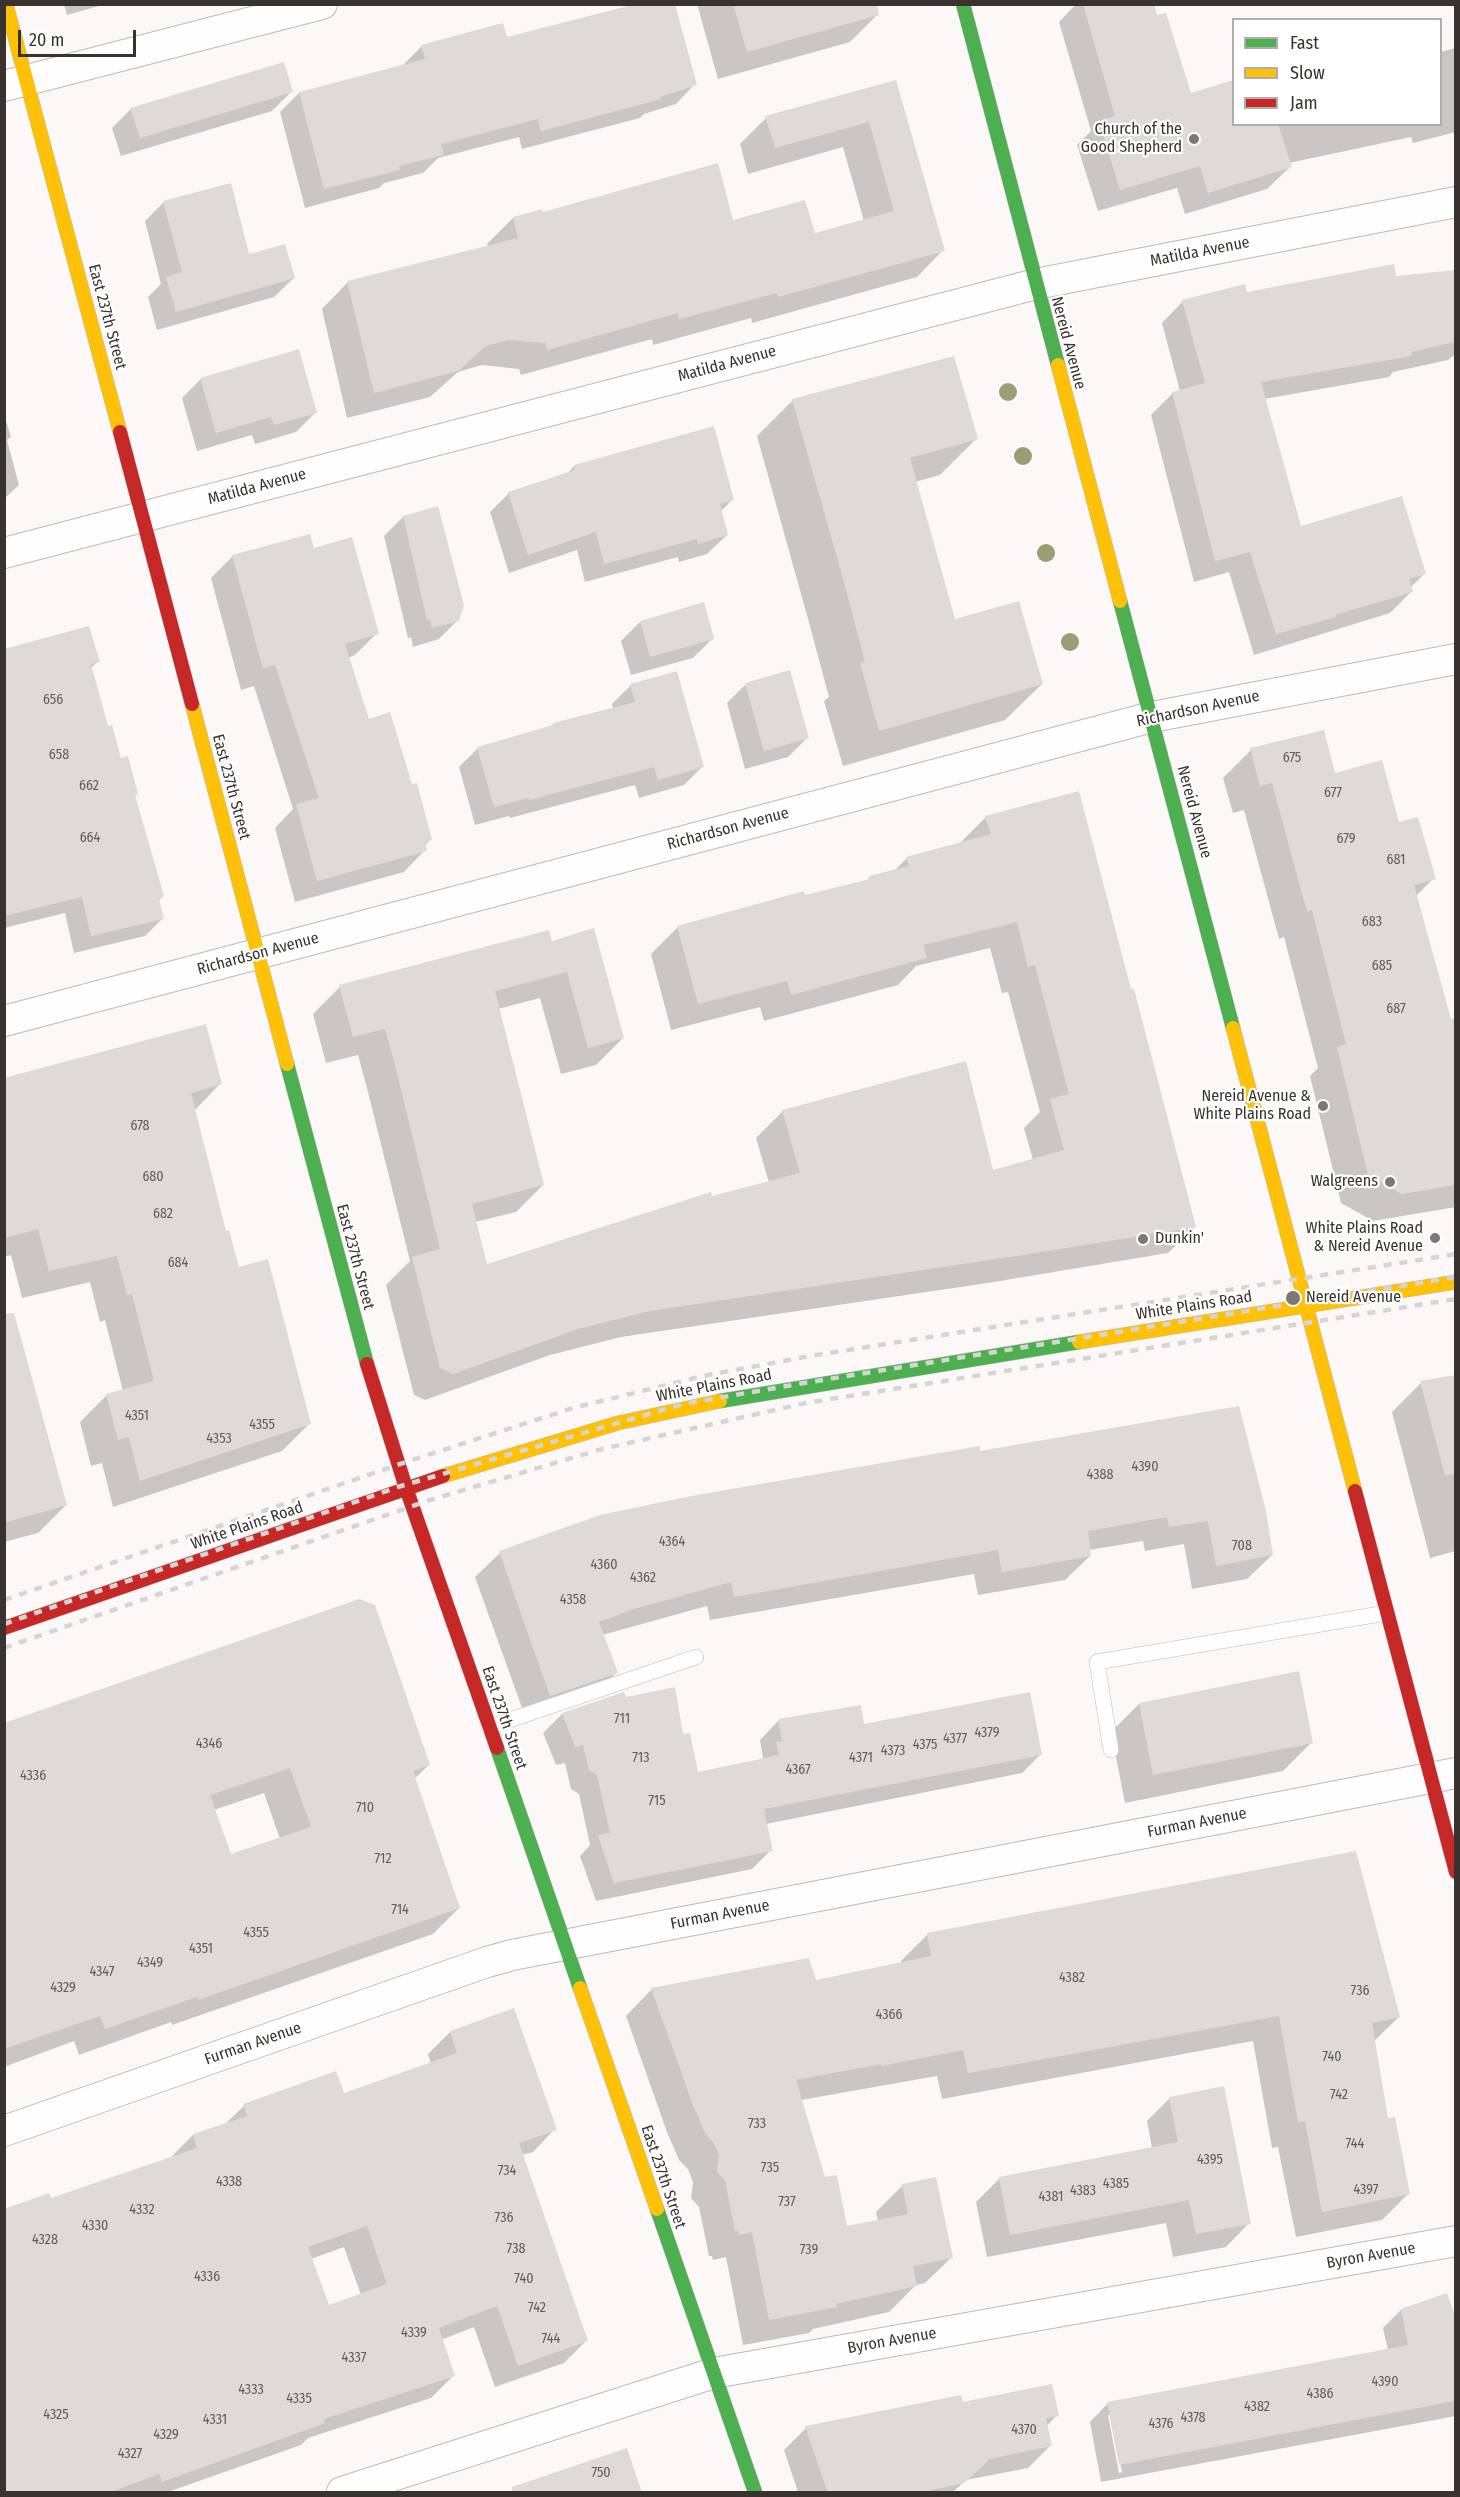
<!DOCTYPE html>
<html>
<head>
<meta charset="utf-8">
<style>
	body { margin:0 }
	#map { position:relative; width:1460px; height:2497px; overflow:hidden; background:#fcf8f7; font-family:"Fira Sans Condensed",sans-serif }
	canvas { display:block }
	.frame { position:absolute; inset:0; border:6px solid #39322f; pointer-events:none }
	.legend { position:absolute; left:1232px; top:18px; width:210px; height:108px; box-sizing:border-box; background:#fff; border:2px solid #b0adac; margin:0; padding:8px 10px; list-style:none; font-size:18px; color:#39322f }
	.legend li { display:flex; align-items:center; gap:12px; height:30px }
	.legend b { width:30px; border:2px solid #b0adac }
	.scale { position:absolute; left:18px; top:30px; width:118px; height:27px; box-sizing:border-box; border:3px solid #39322f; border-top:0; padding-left:8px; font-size:18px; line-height:21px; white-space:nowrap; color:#39322f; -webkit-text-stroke:4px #fff; paint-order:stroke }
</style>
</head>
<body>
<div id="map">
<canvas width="1460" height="2497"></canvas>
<div class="frame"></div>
<ul class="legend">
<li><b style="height:8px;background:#4caf50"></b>Fast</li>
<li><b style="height:8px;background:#ffc107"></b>Slow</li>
<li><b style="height:8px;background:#c62828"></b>Jam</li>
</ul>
<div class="scale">20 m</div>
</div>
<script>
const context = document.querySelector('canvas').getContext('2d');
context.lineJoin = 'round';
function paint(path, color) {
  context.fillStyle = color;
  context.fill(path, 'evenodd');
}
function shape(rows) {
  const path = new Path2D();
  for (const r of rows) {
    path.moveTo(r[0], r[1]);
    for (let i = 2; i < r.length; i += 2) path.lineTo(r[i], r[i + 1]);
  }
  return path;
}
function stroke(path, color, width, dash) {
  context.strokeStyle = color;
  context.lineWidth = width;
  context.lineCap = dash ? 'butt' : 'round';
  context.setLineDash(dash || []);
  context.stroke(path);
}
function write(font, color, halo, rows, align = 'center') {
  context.font = font + ' "Fira Sans Condensed",sans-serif';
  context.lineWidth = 4.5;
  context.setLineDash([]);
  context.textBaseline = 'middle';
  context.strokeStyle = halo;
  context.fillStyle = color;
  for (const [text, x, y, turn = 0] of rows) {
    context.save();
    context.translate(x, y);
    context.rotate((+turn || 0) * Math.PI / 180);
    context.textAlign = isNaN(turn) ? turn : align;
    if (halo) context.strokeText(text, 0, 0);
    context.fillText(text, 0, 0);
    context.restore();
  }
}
paint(shape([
	[64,4,106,4,67,15],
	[697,4,875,4,878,14,850,42,718,79],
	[1076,4,1152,4,1190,95,1234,81,1234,124,1440,124,1440,52,1456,48,1456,132,1413,143,1411,137,1289,163,1290,167,1267,189,1185,214,1177,188,1098,211,1077,145,1091,131,1059,22],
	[506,39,695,84,676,104,644,114,640,118,522,149,519,137,438,158,423,173,384,183,379,188,305,208,280,112,299,93,403,65,422,46],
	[895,81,943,250,917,277,752,323,751,318,653,345,652,339,521,375,519,369,482,365,458,372,430,397,347,418,322,309,348,282,488,247,487,244,513,218,542,214,732,221,814,235,864,221,843,147,748,174,740,144,766,118],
	[291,92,272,111,121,156,112,128,131,109],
	[164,202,248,256,294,278,274,297,157,330,148,297,161,284,145,221],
	[1456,271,1456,354,1448,360,1393,372,1389,377,1264,399,1300,528,1424,574,1410,588,1412,591,1390,613,1254,655,1229,572,1194,582,1151,415,1173,393,1180,391,1162,323,1183,301],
	[201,379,315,413,296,432,255,444,252,435,197,451,182,398],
	[793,400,976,439,940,475,915,482,954,621,1042,684,1005,720,843,766,824,701,829,697,808,619,757,436],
	[4,414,11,437,7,440,19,485,4,499],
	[574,466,732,500,720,512,727,535,707,554,679,562,678,557,585,582,577,550,509,573,490,512,509,493,566,475],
	[403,517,458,620,439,639,413,647,411,637,408,638,384,536],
	[313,550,377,633,355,655,348,658,369,721,411,786,431,839,424,846,425,850,404,872,295,902,275,828,293,809,254,686,241,690,211,578,233,556],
	[640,622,712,639,693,658,631,675,621,641],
	[4,650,98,661,91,668,107,728,134,796,163,896,158,901,162,919,145,936,74,953,65,913,4,928],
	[746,684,807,738,788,757,745,769,727,703],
	[631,685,703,766,684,785,639,798,635,785,510,818,509,816,475,825,459,767,478,748,550,728,553,724,613,709,612,704],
	[1251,750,1334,775,1398,824,1434,878,1416,896,1450,1021,1456,1019,1456,1207,1373,1221,1341,1203,1310,1076,1318,1068,1284,937,1279,939,1244,810,1233,813,1223,778],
	[986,817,1195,1227,1168,1253,988,1283,621,1337,550,1355,425,1400,414,1395,386,1285,410,1261,368,1092,358,1055,326,1063,313,1014,340,987,551,943,623,1038,596,1065,561,1074,540,998,498,1009,543,1185,516,1212,475,1222,486,1266,769,1183,756,1138,783,1111,992,1171,1033,1160,1024,1128,1040,1112,1008,992,1002,993,990,948,916,966,898,985,764,1021,760,1007,671,1030,651,954,678,927,866,881,870,877,893,872,907,858,960,843],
	[220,1084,194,1111,225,1233,238,1268,309,1424,282,1451,113,1507,102,1463,91,1466,80,1422,107,1395,123,1391,105,1320,100,1322,90,1282,22,1298,11,1255,4,1257,4,1088],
	[4,1344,66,1505,38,1533,4,1542],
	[1456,1377,1456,1551,1430,1558,1392,1412,1421,1383],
	[1238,1408,1272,1555,1247,1579,1192,1589,1184,1544,1145,1551,1143,1541,1089,1550,1090,1556,1065,1580,978,1595,974,1574,710,1620,707,1606,602,1635,616,1673,592,1697,526,1719,475,1577,500,1553,601,1516],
	[623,1693,625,1699,682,1736,696,1774,760,1760,763,1758,760,1740,778,1721,863,1726,1041,1754,1022,1773,766,1824,771,1850,752,1869,596,1901,580,1856,590,1845,579,1794,571,1789,565,1763,556,1765,543,1733,562,1714],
	[1139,1704,1311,1743,1283,1771,1125,1803,1111,1732],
	[4,1725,429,1765,414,1779,459,1908,433,1934,172,2025,171,2022,79,2055,74,2041,4,2067],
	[264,1793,280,1839,230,1856,214,1810],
	[928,1934,1399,2017,1373,2042,1387,2120,1408,2194,1382,2220,1296,2237,1278,2147,1272,2148,1253,2041,942,2099,937,2076,801,2100,824,2179,846,2228,878,2221,876,2212,903,2185,952,2257,925,2283,916,2285,889,2312,813,2329,809,2333,743,2345,726,2257,713,2260,712,2256,709,2256,699,2207,691,2198,693,2182,688,2169,679,2160,667,2132,626,2016,652,1989,815,1981,902,1964,901,1961],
	[450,2032,555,2129,533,2152,522,2155,587,2340,564,2363,495,2387,474,2327,441,2340,453,2376,431,2398,308,2438,301,2445,168,2492,4,2492,50,2199,170,2158,193,2135,224,2125,244,2106,343,2095,431,2064,428,2054],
	[344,2247,361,2295,328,2306,311,2259],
	[1170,2098,1249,2223,1226,2247,1173,2257,1166,2223,987,2257,976,2202,999,2179,1152,2148,1147,2121],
	[1446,2294,1456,2321,1456,2416,1101,2482,1090,2422,1108,2403,1388,2350,1383,2328,1401,2310],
	[1108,2415,1111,2415,1122,2472,1119,2473],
	[962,2404,1057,2415,1046,2427,1050,2446,1028,2468,966,2480,953,2492,798,2492,784,2450,806,2428]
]), '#0003');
paint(shape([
	[636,4,675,4,697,85,660,97,661,99,541,131,538,119,441,144,444,155,399,166,400,170,324,189,299,92,425,59,421,45,469,32,503,23,507,37],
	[733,4,877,4,879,15,747,52],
	[1083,4,1154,4,1157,15,1166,13,1191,93,1233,80,1233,124,1278,124,1292,167,1208,193,1200,166,1120,190,1099,121,1115,116],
	[284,62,293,92,140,138,130,108],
	[896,80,945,251,778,297,777,293,679,319,678,313,547,350,545,343,509,340,486,346,458,371,374,393,347,281,518,238,513,217,542,209,543,212,718,163,733,220,805,200,815,233,894,211,869,122,775,148,765,116],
	[231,183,249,254,285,244,295,278,176,312,166,277,182,272,163,201],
	[1394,264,1396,276,1455,270,1455,342,1411,352,1412,356,1261,382,1301,526,1402,496,1426,574,1409,579,1413,592,1335,615,1336,617,1276,634,1250,552,1215,561,1172,392,1205,383,1182,300,1245,284,1247,292],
	[299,349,317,413,274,425,271,417,216,433,200,378],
	[954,356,978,439,910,458,955,619,1019,601,1043,684,879,731,860,663,865,662,844,582,792,399],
	[714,426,734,500,720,504,728,535,698,544,697,539,604,564,596,532,528,555,508,492,575,470,574,465],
	[438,506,464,605,459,621,432,628,430,619,427,620,403,516],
	[310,534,314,548,352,537,379,634,345,644,369,719,390,712,412,784,417,783,432,840,425,842,427,851,317,881,296,804,319,798,275,665,263,669,232,555],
	[704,602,714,639,650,657,640,621],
	[89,626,100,662,91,664,108,726,112,725,121,758,128,756,138,794,135,795,164,896,159,898,164,919,91,936,82,897,4,916,4,649],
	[790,670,809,738,764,751,745,683],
	[677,671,704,767,658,780,654,767,529,800,528,798,494,807,477,747,553,725,553,723,635,702,630,684],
	[1324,730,1335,773,1382,760,1399,822,1418,817,1436,879,1414,885,1451,1019,1455,1018,1455,1185,1402,1194,1368,1175,1337,1047,1346,1044,1312,910,1307,912,1272,783,1260,786,1250,748],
	[1079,791,1131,989,1134,989,1196,1227,1016,1256,650,1311,578,1329,453,1374,440,1368,412,1257,440,1249,395,1065,385,1029,353,1037,339,985,549,930,552,941,594,928,624,1038,588,1048,567,972,495,991,544,1185,472,1204,487,1264,711,1192,712,1196,800,1173,782,1110,966,1061,993,1170,1064,1150,1050,1099,1069,1094,1035,965,1028,967,1017,922,923,945,927,958,791,995,787,981,698,1004,677,926,804,891,805,895,870,879,869,876,909,866,906,857,991,834,985,816],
	[206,1024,222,1084,191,1093,226,1231,229,1230,239,1267,268,1259,311,1424,140,1481,129,1437,118,1440,106,1394,154,1381,132,1294,127,1295,117,1256,49,1271,38,1229,4,1238,4,1078],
	[14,1313,67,1505,4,1523,4,1314],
	[1455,1375,1455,1474,1445,1476,1420,1381],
	[1239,1406,1266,1511,1273,1555,1216,1566,1208,1521,1169,1527,1167,1517,1088,1531,1091,1556,1002,1572,998,1550,734,1597,731,1582,634,1609,599,1622,618,1673,550,1696,499,1551,600,1515,691,1496,980,1446,980,1451],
	[359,1599,375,1605,430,1765,413,1771,460,1908,198,2000,197,1997,105,2029,100,2016,4,2049,4,1723],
	[290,1768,311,1827,231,1854,210,1795],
	[1299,1671,1313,1743,1153,1775,1139,1703],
	[675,1687,683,1734,690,1733,698,1772,779,1755,776,1742,782,1741,778,1719,861,1705,864,1724,1030,1692,1042,1755,764,1809,773,1851,614,1883,598,1835,610,1833,597,1775,589,1770,583,1745,575,1747,562,1713,624,1692,626,1697],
	[1356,1851,1400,2017,1372,2023,1388,2118,1395,2117,1410,2194,1322,2212,1305,2121,1298,2122,1279,2016,968,2073,963,2050,881,2066,881,2064,796,2080,825,2177,837,2175,847,2226,908,2214,902,2184,936,2177,953,2258,913,2266,917,2286,836,2304,837,2307,769,2320,752,2232,739,2235,738,2230,735,2231,725,2180,717,2172,719,2155,714,2143,705,2133,693,2105,651,1988,809,1958,816,1980,931,1956,927,1933],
	[514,2008,557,2130,519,2143,588,2341,518,2366,497,2306,439,2328,455,2376,324,2419,325,2423,162,2482,159,2474,108,2493,4,2493,4,2209,49,2193,51,2198,197,2148,193,2134,247,2116,243,2104,336,2071,344,2093,457,2053,450,2031],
	[367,2226,387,2284,329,2305,308,2247],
	[1224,2086,1251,2224,1196,2234,1189,2200,1010,2235,999,2177,1178,2142,1169,2097],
	[1447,2293,1455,2316,1455,2401,1119,2465,1107,2402,1408,2345,1401,2309],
	[1052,2384,1059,2416,1046,2418,1052,2446,990,2459,964,2483,918,2493,828,2493,805,2426,961,2395,963,2402],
	[627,2448,642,2493,512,2493,512,2487]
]), '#dfdad8');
const lane = shape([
	[489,1727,696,1657],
	[1111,1750,1097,1662,1386,1613]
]);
const street = shape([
	[4,86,322,4],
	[4,553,1036,284,1456,202],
	[4,1021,1152,717,1456,659],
	[4,2131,487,1962,512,1955,1456,1773],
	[342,2492,714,2373,1456,2241]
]);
const fast = shape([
	[963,4,1058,365],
	[1120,601,1233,1028],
	[287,1064,367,1364],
	[720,1401,1079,1342],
	[497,1748,580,1988],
	[657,2209,755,2492]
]);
const slow = shape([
	[6,4,120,432],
	[1058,365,1120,601],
	[192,704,287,1064],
	[1233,1028,1355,1491],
	[1079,1342,1456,1282],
	[443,1476,618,1423,720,1401],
	[580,1988,657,2209]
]);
const jam = shape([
	[120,432,192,704],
	[367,1364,406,1488,497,1748],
	[1355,1491,1456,1872],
	[4,1628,443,1476]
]);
stroke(lane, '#bfbab8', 16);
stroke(street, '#bfbab8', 32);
stroke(fast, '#bfbab8', 15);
stroke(slow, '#bfbab8', 15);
stroke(jam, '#bfbab8', 15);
stroke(lane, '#fffefe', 15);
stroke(street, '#fffefe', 30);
stroke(fast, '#4caf50', 14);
stroke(slow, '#ffc107', 14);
stroke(jam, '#c62828', 14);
stroke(shape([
	[4,1600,406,1462,573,1408,703,1376,810,1356,1456,1254],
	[4,1624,401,1486,683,1404,804,1383,1456,1277],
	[4,1648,430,1500,602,1449,806,1403,1456,1299]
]), '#d7d5d4', 4.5, [8, 8]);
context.fillStyle = '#9a9e74';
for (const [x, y] of [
	[1008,392],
	[1023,456],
	[1046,553],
	[1070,642]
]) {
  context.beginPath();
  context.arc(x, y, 9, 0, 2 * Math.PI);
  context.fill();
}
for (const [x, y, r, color] of [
	[1194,139,6,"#7d7775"],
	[1323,1106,6,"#7d7775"],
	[1390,1182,6,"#7d7775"],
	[1435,1238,6,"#7d7775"],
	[1143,1239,6,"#7d7775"],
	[1293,1298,8,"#7d7775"]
]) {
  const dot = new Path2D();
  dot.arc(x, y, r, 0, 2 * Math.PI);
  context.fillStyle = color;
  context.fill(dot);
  stroke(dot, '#fff', 2);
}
write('14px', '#625c59', null, [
	["656",53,700],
	["658",59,755],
	["675",1292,758],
	["662",89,786],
	["677",1333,793],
	["664",90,838],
	["679",1346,839],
	["681",1396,860],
	["683",1372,922],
	["685",1382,966],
	["687",1396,1009],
	["678",140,1126],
	["680",153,1177],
	["682",163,1214],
	["684",178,1263],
	["4351",137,1416],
	["4355",262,1425],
	["4353",219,1439],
	["4390",1145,1467],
	["4388",1100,1475],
	["4364",672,1542],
	["708",1242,1546],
	["4360",604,1565],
	["4362",643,1578],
	["4358",573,1600],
	["711",622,1719],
	["4379",987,1733],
	["4377",955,1739],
	["4346",209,1744],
	["4375",925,1745],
	["4373",893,1751],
	["713",641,1758],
	["4371",861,1758],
	["4367",798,1770],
	["4336",33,1776],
	["715",657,1801],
	["710",365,1808],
	["712",383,1859],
	["714",400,1910],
	["4355",256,1933],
	["4351",201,1949],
	["4349",150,1963],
	["4347",102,1972],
	["4382",1072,1978],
	["4329",63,1988],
	["736",1360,1991],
	["4366",889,2015],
	["740",1332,2057],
	["742",1339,2095],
	["733",757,2124],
	["744",1355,2144],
	["4395",1210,2160],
	["735",770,2168],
	["734",507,2171],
	["4338",229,2182],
	["4385",1116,2184],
	["4397",1366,2190],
	["4383",1083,2191],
	["4381",1051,2197],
	["737",787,2202],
	["4332",142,2210],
	["736",504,2218],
	["4330",95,2226],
	["4328",45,2240],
	["738",516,2249],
	["739",809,2250],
	["4336",207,2277],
	["740",524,2279],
	["742",537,2308],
	["4339",414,2333],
	["744",551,2339],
	["4337",354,2358],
	["4390",1385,2382],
	["4333",251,2390],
	["4386",1320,2394],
	["4335",299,2399],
	["4382",1257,2407],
	["4325",56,2415],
	["4378",1193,2418],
	["4331",215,2420],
	["4376",1161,2424],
	["4370",1024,2430],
	["4329",166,2435],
	["4327",130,2454],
	["750",601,2473]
]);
write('16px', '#39322f', '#fff', [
	["Church of the",1182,130],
	["Good Shepherd",1182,148],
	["Nereid Avenue &",1311,1097],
	["White Plains Road",1311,1115],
	["Walgreens",1378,1182],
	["White Plains Road",1423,1229],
	["& Nereid Avenue",1423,1247],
	["Dunkin'",1155,1239,"left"],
	["Nereid Avenue",1306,1298,"left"]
], 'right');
write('16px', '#39322f', '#fff', [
	["Matilda Avenue",1200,252,-11],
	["East 237th Street",107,317,75],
	["Nereid Avenue",1068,343,75],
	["Matilda Avenue",727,364,-15],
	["Matilda Avenue",257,487,-15],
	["Richardson Avenue",1198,709,-12],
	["East 237th Street",231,787,75],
	["Nereid Avenue",1194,812,75],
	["Richardson Avenue",728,829,-15],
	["Richardson Avenue",258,954,-15],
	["East 237th Street",355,1257,75],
	["White Plains Road",1194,1306,-9],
	["White Plains Road",714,1386,-11],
	["White Plains Road",247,1526,-19],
	["East 237th Street",504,1718,71],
	["Furman Avenue",1197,1823,-11],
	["Furman Avenue",720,1915,-11],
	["Furman Avenue",253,2044,-19],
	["East 237th Street",663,2177,71],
	["Byron Avenue",1371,2256,-10],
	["Byron Avenue",892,2341,-10]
]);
</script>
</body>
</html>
